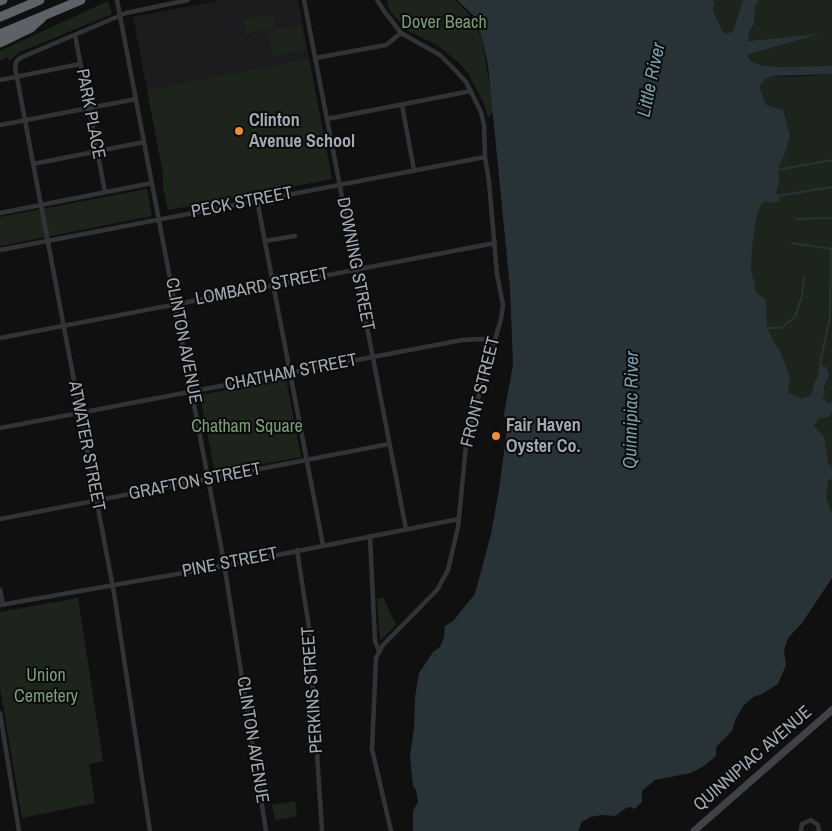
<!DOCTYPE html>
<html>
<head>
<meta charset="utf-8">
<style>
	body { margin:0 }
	canvas { display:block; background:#101011 }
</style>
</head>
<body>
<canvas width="832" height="831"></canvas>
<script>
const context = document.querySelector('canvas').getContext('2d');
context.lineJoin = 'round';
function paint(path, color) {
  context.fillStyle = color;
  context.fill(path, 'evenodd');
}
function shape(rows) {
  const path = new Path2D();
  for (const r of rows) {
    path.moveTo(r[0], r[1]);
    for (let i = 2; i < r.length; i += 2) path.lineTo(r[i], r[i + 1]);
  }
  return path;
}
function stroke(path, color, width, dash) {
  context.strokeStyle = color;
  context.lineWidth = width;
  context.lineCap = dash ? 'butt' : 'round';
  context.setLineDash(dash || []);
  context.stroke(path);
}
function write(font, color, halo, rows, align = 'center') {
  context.font = font + ' "Archivo Narrow",sans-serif';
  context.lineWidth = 4;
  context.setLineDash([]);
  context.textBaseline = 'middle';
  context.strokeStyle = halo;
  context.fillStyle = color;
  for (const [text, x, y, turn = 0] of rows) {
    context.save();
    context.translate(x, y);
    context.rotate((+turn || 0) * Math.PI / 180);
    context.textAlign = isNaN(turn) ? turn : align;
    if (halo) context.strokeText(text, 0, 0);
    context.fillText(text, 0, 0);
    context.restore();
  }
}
paint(shape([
	[222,0,298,0,332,179,168,210,163,187,163,173,133,17]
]), '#1c1c1e');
paint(shape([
	[386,0,455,0,469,14,482,39,494,112,488,117,484,104,468,73,458,62,437,45,408,31,392,13,388,7,388,3],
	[712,0,743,0,733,31,727,34,723,32,713,11,715,4],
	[759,0,832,0,832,66,773,67,757,64,751,61,747,55,815,35,747,41,749,32,754,24,755,7],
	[108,1,112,14,20,52,9,61,8,57,0,61,0,51],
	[272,14,275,28,246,34,244,20],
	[300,25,305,50,272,56,268,31],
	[309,59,332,179,168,210,163,187,163,173,147,90],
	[832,74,832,522,828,525,807,403,788,395,750,291,744,75,793,77],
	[147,189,152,216,0,246,0,217],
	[286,379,301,457,215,473,200,395],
	[383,597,396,625,380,641,377,599],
	[78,598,103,761,89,764,95,803,22,818,0,688,0,612],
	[295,801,297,816,275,820,272,805]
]), '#1c241c');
paint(shape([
	[457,0,712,0,715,3,713,11,723,32,727,34,733,31,743,0,759,0,755,7,754,24,749,32,748,41,819,34,747,55,751,61,757,64,774,67,832,66,832,74,773,76,765,79,759,86,766,105,783,110,790,136,784,156,777,170,780,178,776,192,780,200,775,203,766,201,761,204,756,219,752,248,751,269,756,293,766,300,767,328,775,344,780,351,790,377,788,390,789,393,802,399,811,395,814,383,818,376,820,364,826,367,829,372,828,379,823,387,825,392,822,398,828,403,832,402,832,411,829,417,820,418,813,425,824,436,828,463,832,467,832,478,828,481,826,497,832,514,832,578,802,623,788,638,784,650,786,665,778,684,762,694,753,697,744,705,735,720,732,731,716,747,716,756,704,766,691,773,655,780,642,791,642,802,634,809,631,807,626,808,615,816,602,815,590,817,582,822,578,831,413,831,413,811,418,802,416,790,413,786,410,757,414,729,415,697,419,673,433,652,440,647,444,637,445,626,453,621,475,594,491,534,499,490,507,429,504,414,513,365,510,288,488,65,482,38,473,15]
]), '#283337');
stroke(shape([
	[777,170,832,160],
	[778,196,832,187],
	[796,219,832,218],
	[792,243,832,249],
	[767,328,781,328,795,317,802,296,804,277],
	[820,364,830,317,831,249]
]), '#283337', 2);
stroke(shape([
	[117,0,223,557,266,831],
	[304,0,406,529],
	[377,0,384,11,401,33,440,55,456,71,466,82,481,112,484,125,485,157,489,182,497,274,503,305,501,319,467,436,458,527,448,570,437,590,383,645,376,658,372,749,391,831],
	[75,35,105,192],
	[315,58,386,45,401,33],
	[0,80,80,64],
	[402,105,414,170],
	[327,119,471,91],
	[0,125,136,99],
	[33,164,144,142],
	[257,200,323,545],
	[0,213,152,183],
	[265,241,295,236],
	[0,250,485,157],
	[0,338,495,243],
	[0,428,462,340,483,339,494,343],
	[0,519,389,444],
	[370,536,375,641,379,651],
	[297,550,309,628,322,831],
	[0,590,3,604],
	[0,605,217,567,459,519],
	[0,713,19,831],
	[150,831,114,593,15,67,16,62,20,58,126,13,188,0],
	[801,831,802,824,811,820,818,825,819,831]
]), '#313336', 4.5);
stroke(shape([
	[694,831,832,710]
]), '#3f4246', 7);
stroke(shape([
	[0,1,3,0],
	[0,17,40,0],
	[0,34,81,0],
	[0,43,31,28,42,18]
]), '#5d6168', 9);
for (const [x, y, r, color] of [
	[239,131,5,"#f58e25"],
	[496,436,5,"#f58e25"]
]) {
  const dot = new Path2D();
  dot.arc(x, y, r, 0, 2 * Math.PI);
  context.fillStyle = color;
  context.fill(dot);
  stroke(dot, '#0b0b0c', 2);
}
write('18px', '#7b9e77', '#0b0b0c', [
	["Dover Beach",444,23],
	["Chatham Square",247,427],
	["Union",46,676],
	["Cemetery",46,697]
]);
write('18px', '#a1a9b3', '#0b0b0c', [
	["PARK PLACE",90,114,79],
	["PECK STREET",242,203,-11],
	["DOWNING STREET",355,264,79],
	["LOMBARD STREET",262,287,-11],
	["CLINTON AVENUE",183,341,79],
	["CHATHAM STREET",291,373,-11],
	["FRONT STREET",481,392,-76],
	["ATWATER STREET",86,446,79],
	["GRAFTON STREET",195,482,-11],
	["PINE STREET",230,563,-11],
	["PERKINS STREET",313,690,-94],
	["CLINTON AVENUE",252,740,81],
	["QUINNIPIAC AVENUE",753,759,-41]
]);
write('bold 18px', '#a1a9b3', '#0b0b0c', [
	["Clinton",249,121],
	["Avenue School",249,142],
	["Fair Haven",506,426],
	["Oyster Co.",506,447]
], 'left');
write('italic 19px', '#769eaf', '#0b0b0c', [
	["Little River",652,80,-78],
	["Quinnipiac River",632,410,-89]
]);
</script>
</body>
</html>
